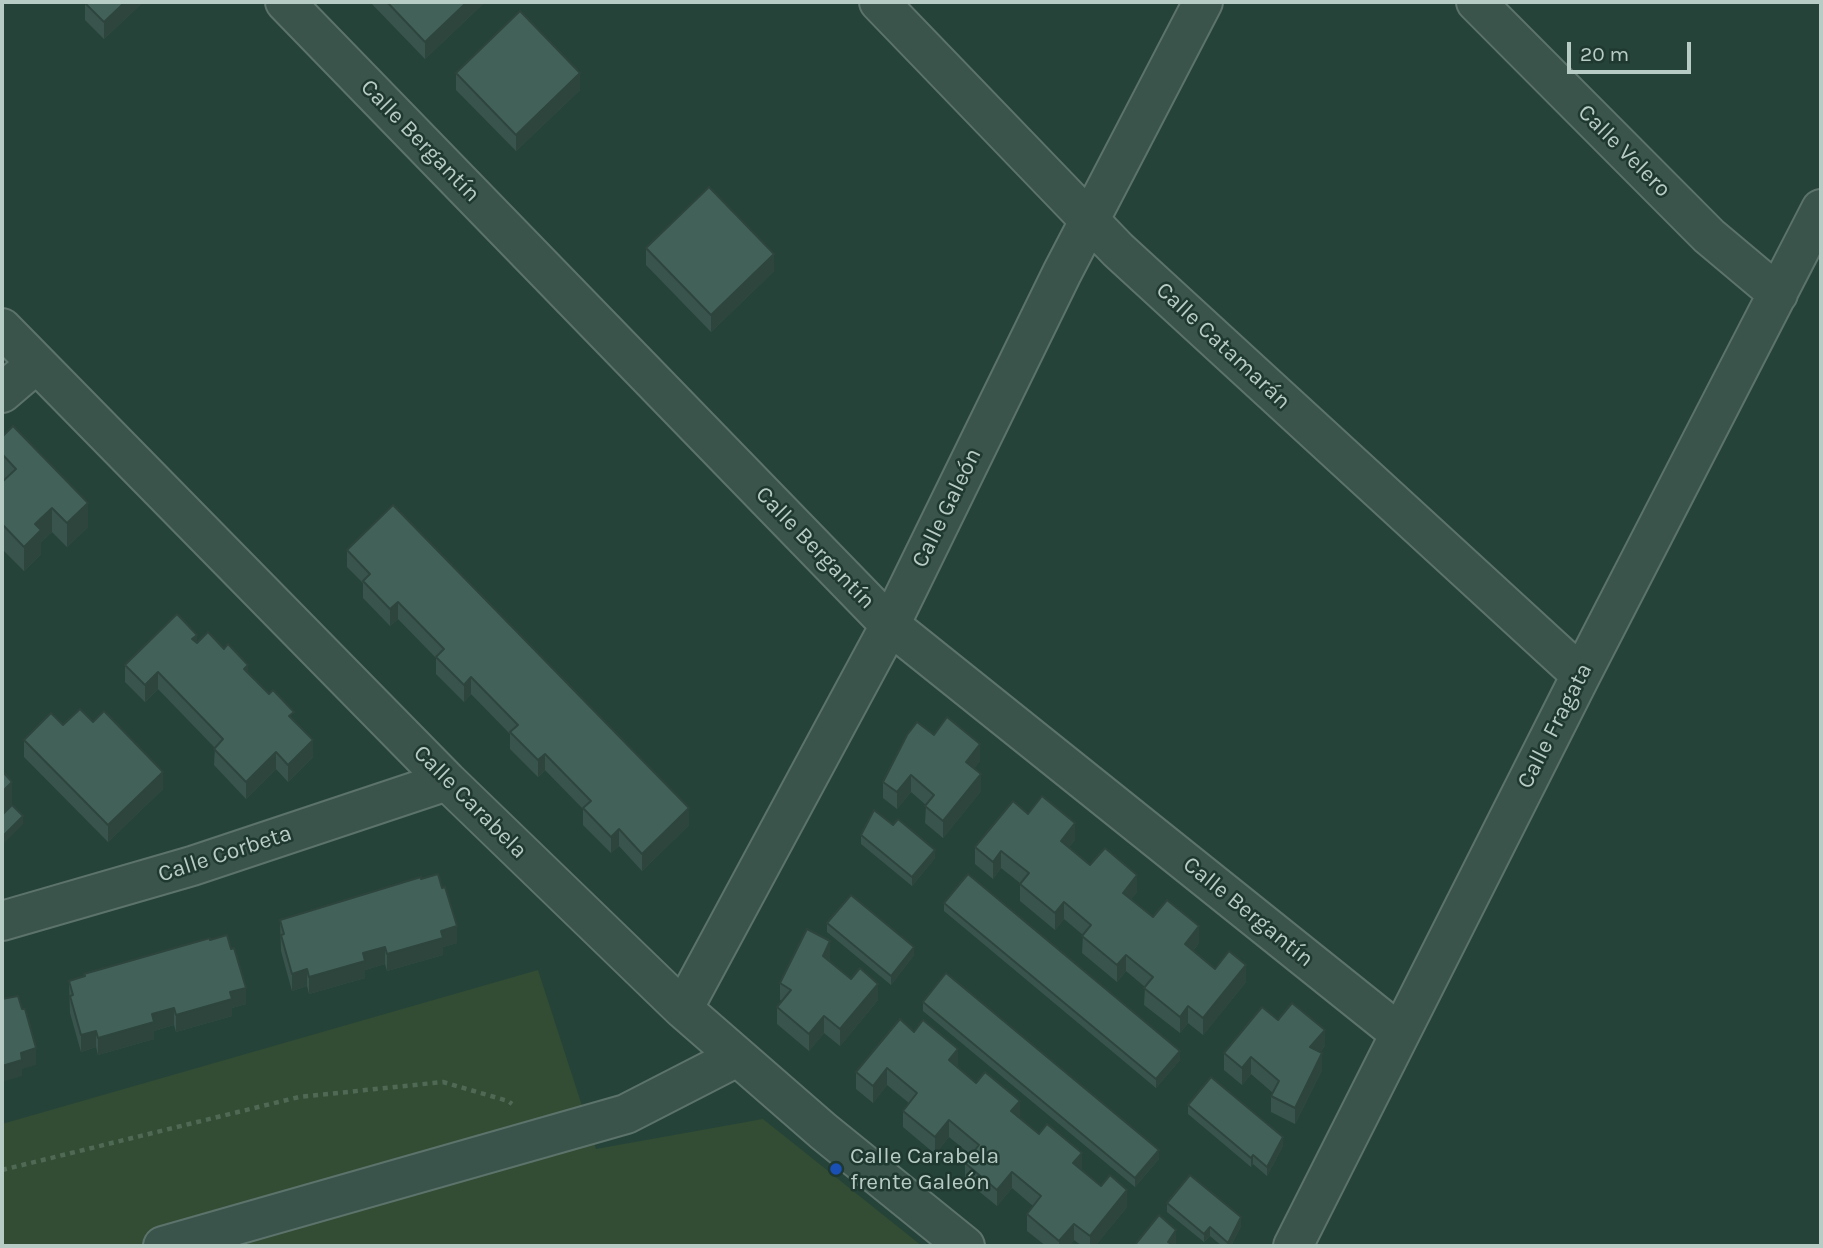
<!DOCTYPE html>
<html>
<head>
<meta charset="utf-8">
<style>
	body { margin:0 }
	#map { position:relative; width:1823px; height:1248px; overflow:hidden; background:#264339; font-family:Karla,sans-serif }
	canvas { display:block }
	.frame { position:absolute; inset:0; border:4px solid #b8ccc6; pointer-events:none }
	.scale { position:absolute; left:1567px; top:42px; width:124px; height:32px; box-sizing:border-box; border:4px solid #b8ccc6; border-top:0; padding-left:9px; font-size:21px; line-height:24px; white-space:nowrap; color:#b8ccc6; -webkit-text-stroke:5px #1f3830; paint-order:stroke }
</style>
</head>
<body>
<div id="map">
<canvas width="1823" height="1248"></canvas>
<div class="frame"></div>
<div class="scale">20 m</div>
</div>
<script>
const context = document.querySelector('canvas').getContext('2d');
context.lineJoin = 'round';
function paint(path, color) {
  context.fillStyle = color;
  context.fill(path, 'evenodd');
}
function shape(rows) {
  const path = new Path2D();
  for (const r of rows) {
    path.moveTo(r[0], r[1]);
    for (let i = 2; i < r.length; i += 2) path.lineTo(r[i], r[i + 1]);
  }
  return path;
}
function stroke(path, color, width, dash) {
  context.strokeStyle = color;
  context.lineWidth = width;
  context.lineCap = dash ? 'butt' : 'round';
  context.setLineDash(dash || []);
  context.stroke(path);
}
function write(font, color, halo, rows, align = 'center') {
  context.font = font + ' Karla,sans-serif';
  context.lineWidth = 5;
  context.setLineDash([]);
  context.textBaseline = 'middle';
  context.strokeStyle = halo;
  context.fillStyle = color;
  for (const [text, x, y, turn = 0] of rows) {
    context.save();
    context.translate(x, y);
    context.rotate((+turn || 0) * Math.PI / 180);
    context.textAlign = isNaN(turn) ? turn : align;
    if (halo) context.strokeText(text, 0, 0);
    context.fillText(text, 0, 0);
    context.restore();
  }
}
paint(shape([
	[538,970,596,1149,763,1119,922,1246,2,1246,2,1124]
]), '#324d34');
const minor = shape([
	[285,2,890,625,1399,1033],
	[879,2,1118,250,1581,675],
	[1476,2,1709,236,1778,294],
	[2,328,447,781,683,1009,823,1131,965,1246],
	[2,393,36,364],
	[2,921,192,866,447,781],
	[683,1009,890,625,1062,273,1203,2],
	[163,1246,626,1114,737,1057],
	[1293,1246,1581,675,1821,209]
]);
stroke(minor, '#5c736b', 42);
stroke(shape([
	[2,1170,299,1097,443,1082,508,1101,512,1104]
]), '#4f6955', 4.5, [5, 5]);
stroke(minor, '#3a534b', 38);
paint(shape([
	[86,2,143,2,104,39,85,20,85,3],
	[370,2,485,2,425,59],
	[456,73,580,90,516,151,456,90],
	[646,248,774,271,711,332,646,265],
	[2,437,88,527,67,547,52,532,41,542,41,554,24,571,2,549,2,482,4,480,2,478],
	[347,550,689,825,642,871,619,846,611,853,583,825,583,809,545,770,538,777,510,749,510,734,471,694,464,702,436,674,436,658,398,619,390,626,363,598,363,583,347,567],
	[197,643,248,674,294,720,313,757,288,782,276,769,246,799,214,765,215,748,158,689,145,702,125,682,125,665],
	[93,722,163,789,108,842,24,757,24,740,63,725],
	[934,735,980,761,974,768,981,791,943,838,925,823,926,805,911,792,897,809,883,798,883,782],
	[1028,814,1075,840,1069,847,1090,865,1137,892,1131,899,1153,917,1199,943,1193,951,1215,969,1246,982,1203,1035,1188,1023,1180,1033,1144,1005,1145,987,1126,971,1117,982,1082,953,1083,935,1064,919,1055,930,1020,901,1020,883,1001,868,993,879,975,864,975,847],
	[861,835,935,858,912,886,861,844],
	[944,903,1180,1060,1156,1088,944,911],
	[280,920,457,943,443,947,443,955,387,971,385,964,365,970,365,978,309,994,307,986,292,991,281,951],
	[827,923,914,955,891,985,827,932],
	[830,958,829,961,878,1000,840,1046,824,1033,809,1051,777,1024,777,1007,782,1001,780,1000,780,983],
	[69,981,246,1004,232,1008,232,1016,176,1032,174,1025,154,1031,154,1039,98,1055,96,1047,81,1052,70,1013],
	[923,1002,1159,1159,1135,1187,923,1011],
	[1278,1020,1325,1046,1320,1052,1322,1070,1295,1124,1271,1112,1271,1096,1273,1093,1251,1074,1242,1085,1224,1070,1224,1053],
	[914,1032,958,1066,957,1067,1127,1207,1095,1246,1082,1246,1074,1240,1069,1246,1046,1246,1027,1231,1027,1214,1033,1206,1012,1188,997,1206,965,1180,965,1163,971,1155,949,1137,935,1154,903,1127,903,1111,909,1103,887,1085,873,1103,856,1089,856,1072],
	[1188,1105,1283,1146,1267,1176,1253,1164,1251,1167,1188,1114],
	[1167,1203,1241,1226,1231,1246,1222,1246,1210,1236,1204,1242,1167,1212]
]), '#39544d');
paint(shape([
	[125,2,143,2,104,39,104,22],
	[467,2,485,2,425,59,425,42],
	[580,73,580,90,516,151,516,135],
	[774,254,774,271,711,332,711,315],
	[88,503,88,527,67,547,67,523],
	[52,508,52,532,41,542,41,554,24,571,24,547,35,524],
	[398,602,398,619,390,626,390,609],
	[197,635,197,651,192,639],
	[248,665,248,681,244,669],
	[158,672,158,689,145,702,145,685],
	[471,677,471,694,464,702,464,685],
	[313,740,313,757,288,782,288,765],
	[980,744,980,761,966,779,966,762],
	[276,752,276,769,246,799,246,782],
	[545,754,545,770,538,777,538,760],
	[163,772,163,789,108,842,108,825],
	[981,774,981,791,943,838,943,821],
	[911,775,911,792,897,809,897,792],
	[12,782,12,806,2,817,2,792],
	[689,808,689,825,642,871,642,854],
	[23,816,23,824,2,845,2,837],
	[1075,823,1075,840,1061,857,1061,841],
	[619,829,619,846,611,853,611,837],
	[935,850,935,858,912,886,912,877],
	[1001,851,1001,868,993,879,993,862],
	[1137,875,1137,892,1123,909,1123,893],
	[1064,902,1064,919,1055,930,1055,913],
	[457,926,457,943,443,947,443,955,387,971,387,954,441,931],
	[1199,926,1199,943,1185,961,1185,944],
	[830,941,830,958,823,973,823,956],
	[385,947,385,964,365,970,365,978,309,994,309,977,363,953],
	[914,947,914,955,891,985,891,976],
	[1126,955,1126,971,1117,982,1117,965],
	[1246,965,1246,982,1203,1035,1203,1018],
	[307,969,307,986,292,991,292,974],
	[878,984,878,1000,840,1046,840,1029],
	[246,988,246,1004,232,1008,232,1016,176,1032,176,1015,230,992],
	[1188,1006,1188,1023,1180,1033,1180,1017],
	[174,1008,174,1025,154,1031,154,1039,98,1055,98,1038,152,1014],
	[824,1016,824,1033,809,1051,809,1034],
	[1325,1030,1325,1046,1310,1063,1310,1047],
	[96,1031,96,1047,81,1052,81,1035],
	[36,1048,36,1065,22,1069,22,1076,2,1082,2,1066,21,1053],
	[958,1049,958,1066,949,1077,949,1060],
	[1180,1051,1180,1060,1156,1088,1156,1079],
	[1322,1053,1322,1070,1295,1124,1295,1108],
	[1251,1057,1251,1074,1242,1085,1242,1068],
	[887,1068,887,1085,873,1103,873,1086],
	[1020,1101,1020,1117,1011,1128,1011,1111],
	[949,1120,949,1137,935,1154,935,1137],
	[1283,1137,1283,1146,1267,1176,1267,1167],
	[1159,1150,1159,1159,1135,1187,1135,1178],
	[1082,1153,1082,1169,1073,1180,1073,1163],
	[1253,1155,1253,1164,1251,1167,1251,1158],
	[1012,1172,1012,1188,997,1206,997,1190],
	[1127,1190,1127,1207,1095,1246,1090,1246,1090,1236],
	[1241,1217,1241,1226,1231,1246,1228,1246,1228,1243],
	[1074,1224,1074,1240,1069,1246,1059,1246,1059,1241],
	[1210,1227,1210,1236,1204,1242,1204,1234],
	[1176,1230,1176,1246,1168,1246,1168,1242]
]), '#2e453e');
const building = shape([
	[86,2,125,2,104,22,85,3,86,2],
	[387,2,467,2,425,42,387,2],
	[520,11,580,73,516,135,456,73,520,11],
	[709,187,774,254,711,315,646,248,709,187],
	[13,426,88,503,67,523,52,508,35,524,41,530,24,547,2,524,2,482,16,469,2,454,2,437,13,426],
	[393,505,689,808,642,854,619,829,611,837,583,808,591,801,545,754,538,760,510,732,518,725,471,677,464,685,436,657,444,649,398,602,390,609,363,581,370,574,347,550,393,505],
	[177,614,197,635,192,639,197,643,208,632,224,649,228,644,248,665,244,669,269,694,273,690,294,712,289,716,313,740,288,765,276,752,246,782,214,749,223,739,158,672,145,685,125,665,177,614],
	[80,709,93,722,104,711,163,772,108,825,24,740,51,713,63,725,80,709],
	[947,717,980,744,966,762,981,774,943,821,925,806,934,795,911,775,897,792,883,782,907,735,917,722,934,735,947,717],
	[2,771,12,782,2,792,2,771],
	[1042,796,1075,823,1061,841,1090,865,1105,848,1137,875,1123,893,1153,917,1167,900,1199,926,1185,944,1215,969,1229,951,1246,965,1203,1018,1188,1006,1180,1017,1144,988,1153,977,1126,955,1117,965,1082,936,1091,925,1064,902,1055,913,1020,884,1029,873,1001,851,993,862,975,847,1013,801,1028,814,1042,796],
	[12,805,23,816,2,837,2,815,12,805],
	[874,810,893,825,898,819,935,850,912,877,861,835,874,810],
	[438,874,442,888,445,887,457,926,441,931,443,938,387,954,385,947,363,953,365,961,309,977,307,969,292,974,281,935,284,934,280,920,421,877,421,879,438,874],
	[968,874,1180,1051,1156,1079,944,903,968,874],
	[851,895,914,947,891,976,827,923,851,895],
	[807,929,830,941,823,956,851,979,860,968,878,984,840,1029,824,1016,809,1034,777,1007,791,990,780,983,807,929],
	[227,935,231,949,234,948,246,988,230,992,232,999,176,1015,174,1008,152,1014,154,1022,98,1038,96,1031,81,1035,70,996,73,995,69,981,85,976,84,974,210,938,210,940,227,935],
	[946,973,1159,1150,1135,1178,923,1002,946,973],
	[18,996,22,1009,25,1009,36,1048,21,1053,22,1060,2,1066,2,999,18,996],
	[1292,1003,1325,1030,1310,1047,1322,1053,1295,1108,1271,1096,1279,1081,1251,1057,1242,1068,1224,1053,1262,1007,1278,1020,1292,1003],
	[900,1019,914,1032,923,1020,958,1049,949,1060,976,1083,985,1072,1020,1101,1011,1111,1039,1134,1047,1124,1082,1153,1073,1163,1101,1186,1110,1175,1127,1190,1090,1236,1074,1224,1059,1241,1027,1214,1041,1196,1012,1172,997,1190,965,1163,979,1145,949,1120,935,1137,903,1111,917,1093,887,1068,873,1086,856,1072,900,1019],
	[1211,1077,1283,1137,1267,1167,1253,1155,1251,1158,1188,1105,1211,1077],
	[1190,1175,1241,1217,1228,1243,1210,1227,1204,1234,1167,1203,1190,1175],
	[1159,1215,1176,1230,1168,1242,1174,1246,1134,1246,1159,1215]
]);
paint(building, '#426259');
stroke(building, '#2e453e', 2);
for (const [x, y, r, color] of [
	[836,1169,7,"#1a4fb4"]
]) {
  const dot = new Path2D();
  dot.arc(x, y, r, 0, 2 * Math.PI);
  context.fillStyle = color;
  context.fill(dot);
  stroke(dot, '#1f3830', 2.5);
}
write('23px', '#b8ccc6', '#1f3830', [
	["Calle Bergantín",420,141,46],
	["Calle Velero",1624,151,45],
	["Calle Catamarán",1223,346,43],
	["Calle Galeón",947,508,-64],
	["Calle Bergantín",815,548,46],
	["Calle Fragata",1555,726,-63],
	["Calle Carabela",470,802,45],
	["Calle Corbeta",225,854,-18],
	["Calle Bergantín",1248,912,39]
]);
write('23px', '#b8ccc6', '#1f3830', [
	["Calle Carabela",850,1156],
	["frente Galeón",850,1182]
], 'left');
</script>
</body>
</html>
